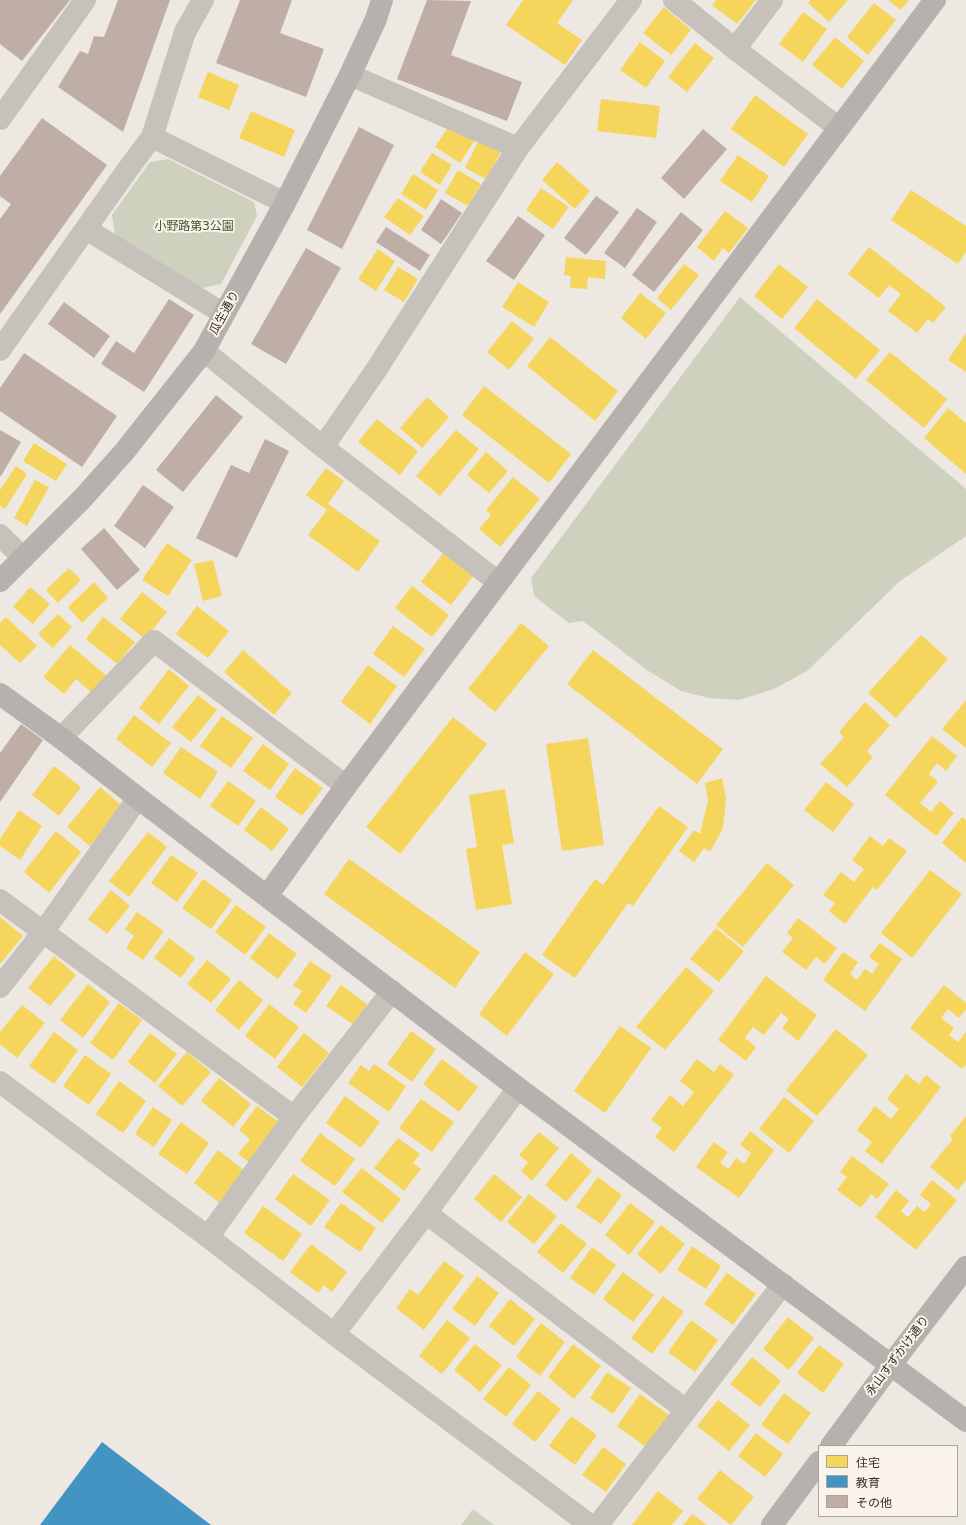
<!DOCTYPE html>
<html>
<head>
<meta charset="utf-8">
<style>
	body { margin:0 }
	#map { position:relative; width:966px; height:1525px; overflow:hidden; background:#ede8e2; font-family:"DejaVu Sans","Noto Sans JP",sans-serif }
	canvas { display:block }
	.legend { position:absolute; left:818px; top:1445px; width:140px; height:72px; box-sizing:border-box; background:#f9f3ea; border:1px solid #aba49d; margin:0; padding:5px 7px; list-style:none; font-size:12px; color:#362e2a }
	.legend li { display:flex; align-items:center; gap:8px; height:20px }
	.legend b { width:20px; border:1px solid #aba49d }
</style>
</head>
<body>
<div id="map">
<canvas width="966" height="1525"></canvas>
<ul class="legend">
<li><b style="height:11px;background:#f6d55c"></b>住宅</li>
<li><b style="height:11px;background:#4393c3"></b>教育</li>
<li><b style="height:11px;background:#bfaea5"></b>その他</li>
</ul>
</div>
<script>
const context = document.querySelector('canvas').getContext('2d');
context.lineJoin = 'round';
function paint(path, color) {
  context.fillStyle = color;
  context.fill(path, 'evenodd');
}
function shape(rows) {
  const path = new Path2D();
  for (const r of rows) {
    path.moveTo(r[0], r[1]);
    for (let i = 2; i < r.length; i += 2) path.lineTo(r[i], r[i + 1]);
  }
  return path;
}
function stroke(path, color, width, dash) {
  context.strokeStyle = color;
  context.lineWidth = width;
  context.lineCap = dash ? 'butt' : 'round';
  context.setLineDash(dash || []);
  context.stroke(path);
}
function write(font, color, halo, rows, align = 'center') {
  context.font = font + ' "DejaVu Sans","Noto Sans JP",sans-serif';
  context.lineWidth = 4;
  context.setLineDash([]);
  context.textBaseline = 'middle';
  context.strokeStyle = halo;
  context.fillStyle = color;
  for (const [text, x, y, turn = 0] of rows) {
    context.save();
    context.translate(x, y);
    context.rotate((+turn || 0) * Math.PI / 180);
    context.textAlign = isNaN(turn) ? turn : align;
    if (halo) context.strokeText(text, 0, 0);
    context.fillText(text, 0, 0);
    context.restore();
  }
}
paint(shape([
	[168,159,254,202,257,216,221,284,202,288,115,235,112,215,150,162],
	[740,297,966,489,966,536,900,581,807,671,774,689,739,700,709,698,681,691,647,670,583,621,569,623,534,596,531,578],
	[473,1509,494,1525,461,1525]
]), '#cdd1bd');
paint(shape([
	[523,0,573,0,557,23,582,40,565,65,506,25],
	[716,0,756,0,737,24,712,5],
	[810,0,848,0,829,22,808,3],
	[888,0,909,0,901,10],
	[874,3,896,20,868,55,847,37],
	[664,7,691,30,671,55,643,33],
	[803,12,827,29,803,62,779,44],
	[835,37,864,61,842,89,812,65],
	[640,42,665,61,646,88,620,70],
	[695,43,714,58,687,92,668,77],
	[208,72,239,85,229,110,198,97],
	[755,95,808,134,784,167,731,129],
	[601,99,660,106,656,138,597,131],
	[251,111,295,130,284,157,239,138],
	[449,126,476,138,460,163,435,147],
	[479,140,501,152,486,179,465,168],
	[432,153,452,165,440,185,420,172],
	[738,155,769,176,752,202,720,181],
	[557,162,590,191,575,209,542,180],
	[458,170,481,184,468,206,445,193],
	[413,174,438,190,426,210,401,194],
	[541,188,569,207,553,229,526,210],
	[911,190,966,226,966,252,958,264,891,220],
	[398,198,424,216,410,235,384,217],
	[725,211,748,228,729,253,723,248,714,261,697,247],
	[869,247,946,307,933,323,928,319,917,333,888,311,901,294,889,285,879,298,848,274],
	[378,249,395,261,376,291,358,279],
	[566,257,606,261,605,279,588,277,587,289,570,288,571,276,564,275],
	[684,264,699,275,671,310,657,298],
	[779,264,808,287,782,319,754,296],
	[398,267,418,279,404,302,384,290],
	[518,282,549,302,534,327,502,307],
	[640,293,666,313,646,339,621,318],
	[817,299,880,350,856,379,794,328],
	[512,321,534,339,509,370,487,352],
	[966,333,966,372,948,360],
	[550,337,618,391,595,421,527,366],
	[890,352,947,399,924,428,866,380],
	[484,386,571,454,549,483,462,415],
	[427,397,449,417,422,448,400,428],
	[948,408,966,423,966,474,924,438],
	[377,419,418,451,400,475,358,442],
	[456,430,479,449,440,496,416,476],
	[34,443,67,464,56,481,23,461],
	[486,452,508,471,489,493,467,475],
	[16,466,27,474,5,509,0,506,0,490],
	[326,468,344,481,328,504,380,541,358,572,308,535,327,510,306,495],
	[513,477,540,499,500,547,479,529,491,515,486,510],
	[35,480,49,487,27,526,14,518],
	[167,543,192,560,168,596,142,580],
	[444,552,474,575,451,605,421,582],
	[213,560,222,596,203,601,194,564],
	[69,568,81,580,58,603,46,590],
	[94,582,108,598,82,623,68,607],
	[412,586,449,615,432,637,395,608],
	[30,587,50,604,33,624,13,607],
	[142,592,167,612,145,639,120,619],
	[197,606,229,631,208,658,176,634],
	[58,614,72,627,53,648,38,634],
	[6,617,37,646,20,663,0,645,0,623],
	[103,617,135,642,117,664,86,639],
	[521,623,549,646,495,712,468,689],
	[393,626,425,649,404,677,373,654],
	[921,635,948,659,896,718,868,693],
	[70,645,107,676,92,693,76,679,64,694,43,677],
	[243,650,292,693,274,715,224,672],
	[593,650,723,749,697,784,567,684],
	[368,665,397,686,370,724,341,702],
	[169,669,189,686,159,724,139,708],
	[198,695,217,710,191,742,172,727],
	[966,700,966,748,942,729],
	[865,702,890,725,867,751,873,757,847,787,820,764,844,737,839,732],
	[134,715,171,743,152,767,116,739],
	[222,716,253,738,231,768,200,746],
	[453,717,487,744,400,854,366,827],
	[932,736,957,756,946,771,937,763,929,774,938,782,920,803,931,812,940,801,954,813,936,836,885,795],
	[588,738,604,845,562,851,546,744],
	[263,744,289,764,270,790,243,771],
	[181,747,218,772,200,799,163,773],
	[54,766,81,787,59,816,32,795],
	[295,768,323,788,302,816,275,797],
	[722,778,726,798,723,828,710,852,704,848,694,862,679,851,694,830,700,834,708,800,705,783],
	[228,781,256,801,238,826,210,806],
	[826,782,854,804,833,832,804,810],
	[100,787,122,806,90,846,67,827],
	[505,789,514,843,502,845,512,904,476,910,466,849,477,847,469,795],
	[659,806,688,827,633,906,628,903,575,978,542,955,595,879,603,885],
	[261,807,289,829,272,851,244,830],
	[19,810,42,826,20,860,0,846,0,839],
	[962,817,966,820,966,863,942,843],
	[56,831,81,852,49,893,24,872],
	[148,832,167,847,129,897,109,881],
	[870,836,883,846,889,838,907,851,877,890,873,887,845,924,829,911,835,903,823,895,841,872,854,882,864,869,852,860],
	[171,855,198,873,177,902,151,883],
	[349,859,480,952,455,988,324,894],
	[767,863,794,885,743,947,716,925],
	[930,870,962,894,912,958,881,933],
	[203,879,232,900,211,929,182,908],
	[111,890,130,906,107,934,88,919],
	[236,905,266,927,245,955,215,932],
	[137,912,164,931,143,960,126,948,134,936,125,929],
	[0,917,23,936,0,964],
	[798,918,837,948,825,964,816,957,806,970,782,952,793,938,787,933],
	[716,928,744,951,719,982,690,959],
	[269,933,297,954,278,979,250,958],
	[169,938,195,958,181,978,154,958],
	[880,943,902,959,865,1011,823,980,843,952,858,962,850,974,857,980,865,969,872,974,879,964,869,957],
	[525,952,554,974,507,1036,479,1014],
	[54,956,76,975,50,1006,28,988],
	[207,960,231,979,211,1003,187,984],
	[310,961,332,976,306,1013,293,1004,302,991,293,986],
	[686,967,714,991,665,1050,636,1027],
	[766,976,817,1015,798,1041,782,1028,789,1019,781,1013,764,1035,753,1027,745,1038,756,1047,746,1061,718,1040],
	[239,980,263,1000,239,1030,215,1010],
	[88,984,110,1002,83,1038,60,1020],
	[341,985,367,1004,354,1025,326,1006],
	[944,985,966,1003,966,1009,959,1018,948,1009,941,1018,954,1028,949,1035,958,1042,966,1032,966,1065,962,1069,910,1028],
	[119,1003,142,1020,113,1060,90,1043],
	[269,1004,299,1027,275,1059,245,1036],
	[22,1005,45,1023,17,1058,0,1044,0,1032],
	[620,1026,651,1048,605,1113,574,1091],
	[836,1029,868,1055,817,1116,786,1090],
	[411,1031,436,1049,412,1082,387,1064],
	[54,1032,78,1050,54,1084,29,1066],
	[150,1033,177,1054,155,1083,128,1062],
	[304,1033,329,1053,302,1087,277,1067],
	[187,1052,211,1072,182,1106,158,1086],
	[85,1055,111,1074,89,1105,63,1086],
	[442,1059,478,1087,459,1112,423,1084],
	[697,1059,714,1072,720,1064,734,1075,674,1152,655,1137,662,1128,651,1120,670,1095,683,1106,694,1092,680,1081],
	[374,1064,406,1086,389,1112,348,1083,361,1065,369,1071],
	[906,1074,919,1084,926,1075,941,1087,882,1164,865,1151,872,1142,857,1130,875,1106,891,1119,899,1109,887,1099],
	[219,1078,251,1104,233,1127,201,1101],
	[119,1081,146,1101,123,1133,96,1114],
	[345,1096,380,1122,361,1148,326,1123],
	[784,1097,814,1121,789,1153,759,1129],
	[421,1099,454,1122,432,1152,399,1128],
	[257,1106,283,1125,253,1165,238,1154,250,1139,239,1130],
	[153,1107,172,1120,154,1147,135,1134],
	[966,1116,966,1180,958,1190,930,1167,953,1139,950,1136],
	[181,1122,209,1143,187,1174,158,1154],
	[750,1131,774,1150,739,1198,696,1167,714,1142,728,1152,720,1163,729,1169,736,1158,744,1164,751,1153,740,1145],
	[539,1132,559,1148,532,1181,521,1171,528,1162,519,1155],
	[320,1133,355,1159,335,1186,300,1161],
	[398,1138,420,1154,413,1163,421,1169,404,1191,374,1168],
	[218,1150,246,1172,221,1204,194,1183],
	[571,1153,592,1171,566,1202,545,1185],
	[852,1156,889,1184,877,1199,871,1194,861,1208,837,1190,847,1177,840,1172],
	[362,1168,401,1199,382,1223,342,1192],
	[293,1174,330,1200,311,1226,275,1199],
	[494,1174,522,1197,501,1222,474,1199],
	[598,1177,622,1195,601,1224,576,1207],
	[932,1180,957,1200,916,1250,875,1217,896,1190,909,1201,901,1211,908,1217,917,1206,925,1212,931,1204,920,1195],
	[529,1194,557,1216,534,1244,507,1222],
	[341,1203,376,1228,360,1252,324,1227],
	[630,1203,655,1222,629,1255,605,1235],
	[263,1206,302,1234,283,1261,244,1233],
	[561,1223,587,1244,563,1273,537,1252],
	[661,1225,685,1244,661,1274,637,1254],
	[311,1244,347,1272,332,1292,324,1285,318,1293,290,1272],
	[692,1246,721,1266,706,1289,677,1270],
	[592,1247,616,1265,594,1295,570,1278],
	[444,1261,464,1276,424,1330,396,1308,410,1289,418,1295],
	[623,1272,654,1295,633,1322,603,1299],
	[727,1273,756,1294,733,1325,704,1304],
	[477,1276,499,1293,475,1326,452,1309],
	[663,1296,684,1312,652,1354,631,1338],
	[510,1299,535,1319,514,1346,489,1326],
	[788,1317,814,1338,789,1370,763,1349],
	[447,1320,470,1338,442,1374,419,1356],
	[691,1320,718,1340,695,1372,668,1352],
	[541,1323,565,1342,540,1376,516,1357],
	[475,1344,502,1365,480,1392,454,1370],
	[573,1344,601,1366,574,1399,548,1377],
	[819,1345,844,1364,823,1393,797,1373],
	[752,1357,781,1381,760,1407,730,1384],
	[509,1367,531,1385,506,1417,483,1399],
	[607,1372,631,1388,613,1414,590,1398],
	[538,1391,561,1409,535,1442,512,1424],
	[784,1393,811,1413,788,1444,761,1425],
	[640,1394,669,1415,646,1447,617,1426],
	[718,1400,750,1425,729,1451,697,1426],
	[571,1416,597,1435,575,1465,549,1446],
	[756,1433,783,1454,765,1477,738,1456],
	[603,1447,626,1464,606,1492,582,1475],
	[720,1470,754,1497,731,1525,697,1499],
	[658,1491,683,1511,672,1525,632,1525],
	[692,1514,707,1525,683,1525]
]), '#f6d55c');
paint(shape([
	[102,1442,211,1525,40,1525]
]), '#4393c3');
paint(shape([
	[0,0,70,0,22,61,0,44],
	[118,0,170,0,123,132,58,87,80,51,88,54,94,36,104,37],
	[240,0,292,0,280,33,324,49,306,97,216,63],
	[427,0,471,1,451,55,522,82,507,121,397,79],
	[42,118,107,165,0,314,0,219,11,204,0,196,0,176],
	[359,127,394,145,342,249,307,230],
	[703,129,727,149,684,199,661,178],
	[596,196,619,212,586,255,564,238],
	[441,199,462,213,441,244,421,230],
	[637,208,657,222,625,268,604,253],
	[681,212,703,230,654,292,632,275],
	[518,216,545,235,514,280,486,261],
	[386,227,430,255,420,271,376,242],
	[306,248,341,268,286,364,251,344],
	[169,299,194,315,144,392,101,364,116,341,134,353],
	[64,302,110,336,94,358,48,324],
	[24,353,117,416,82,467,0,411,0,388],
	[216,395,243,417,183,492,156,470],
	[0,430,21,442,1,476,0,476],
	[265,439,289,451,237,558,196,538,231,465,249,473],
	[143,485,174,507,145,548,114,526],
	[104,528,140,570,117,590,81,549],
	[21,724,43,740,0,802,0,753]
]), '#bfaea5');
stroke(shape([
	[674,0,735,49,839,128],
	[735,49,772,0],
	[350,75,518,148],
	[0,119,85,0],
	[152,137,285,203],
	[86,229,224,314],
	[0,350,128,169,152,137,185,32,203,0],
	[204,351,323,447,498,582],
	[323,447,376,370,518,148,631,0],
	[0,535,23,558],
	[61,738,154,641,346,786],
	[0,900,294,1117],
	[0,987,44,931,138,798],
	[0,1082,208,1237,334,1334,590,1525],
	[426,1213,686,1410],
	[208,1237,294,1117,392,991],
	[334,1334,426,1213,518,1088],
	[598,1525,783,1284]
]), '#c6c1bb', 22);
stroke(shape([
	[0,581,82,499,124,452,204,351,285,203,350,75,376,19,382,0],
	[0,694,61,738,138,798,518,1088,966,1421],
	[267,896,346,786,935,0],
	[831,1446,890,1366,966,1267],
	[772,1525,819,1462]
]), '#b6b1ac', 22);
write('12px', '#44532f', '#f9f3ea', [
	["小野路第3公園",194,227]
]);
write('12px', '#362e2a', '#f9f3ea', [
	["瓜生通り",225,313,-61],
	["永山すずかけ通り",898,1356,-53]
]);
</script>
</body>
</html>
